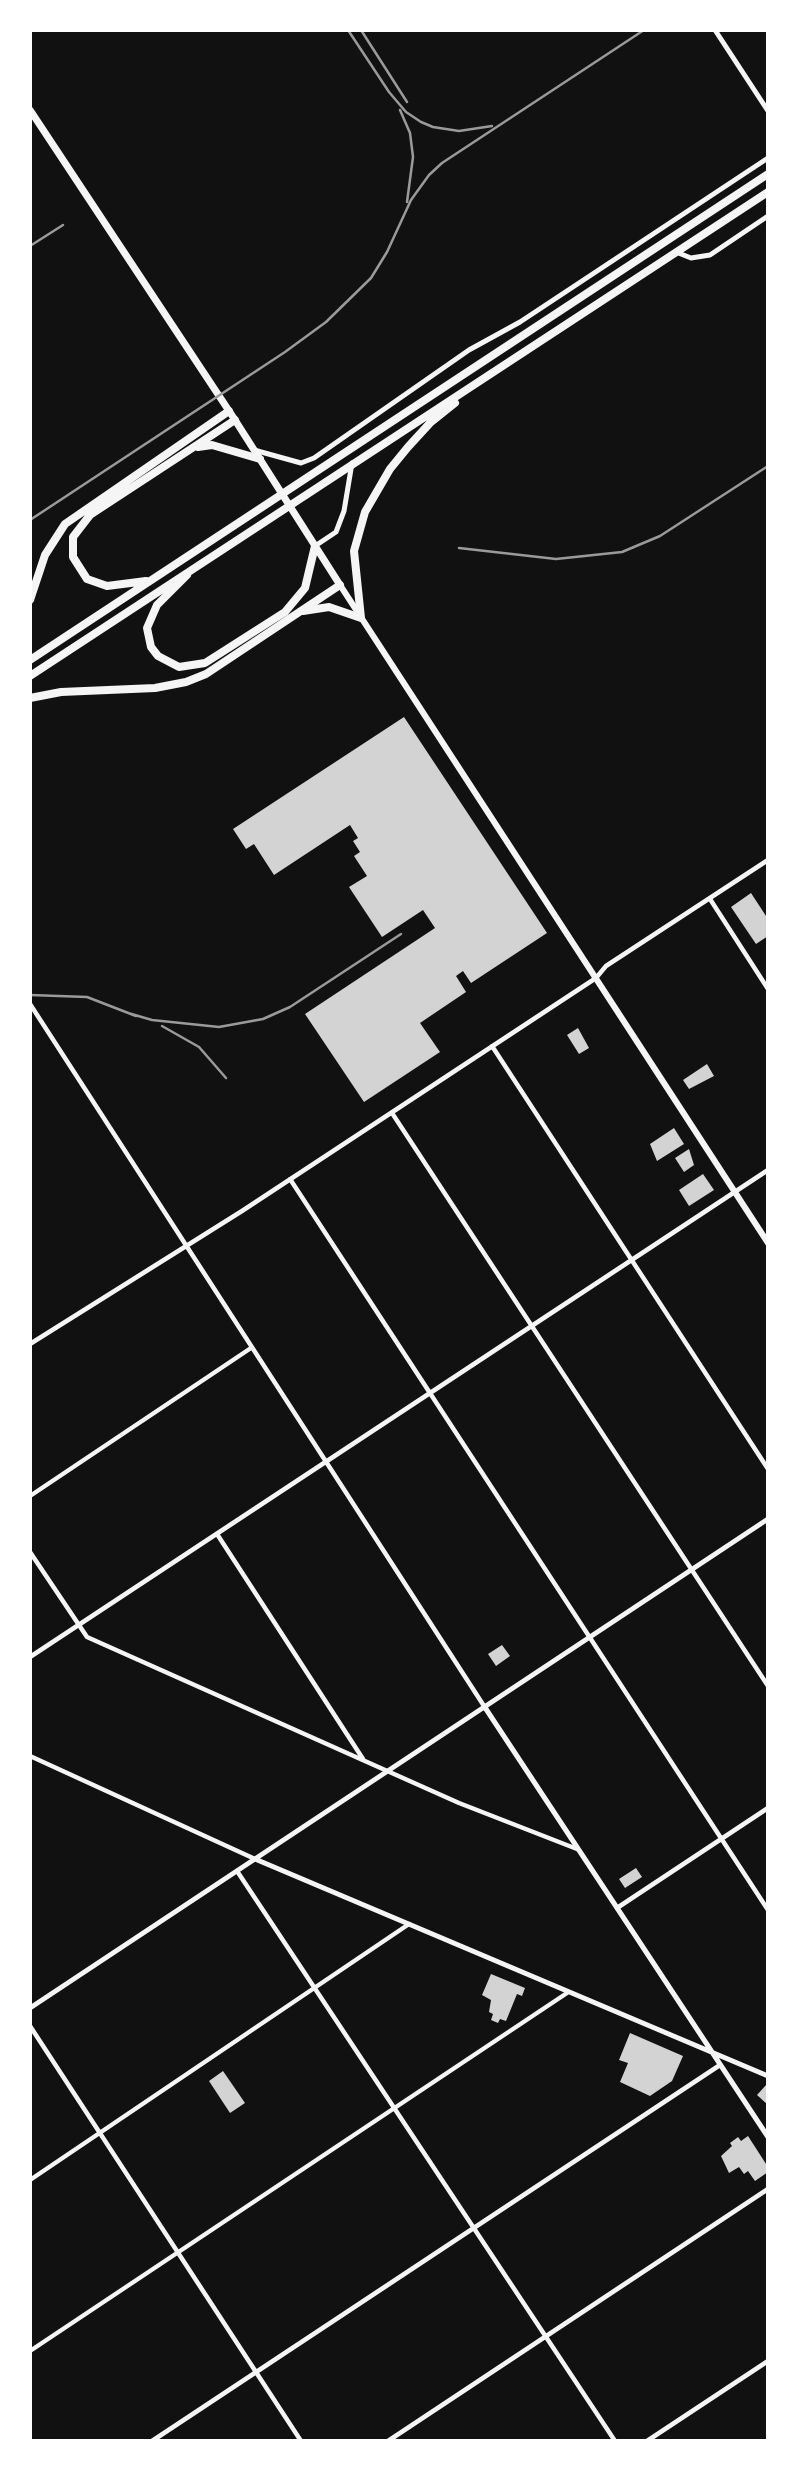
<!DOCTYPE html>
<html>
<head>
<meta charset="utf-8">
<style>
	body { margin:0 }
	#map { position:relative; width:798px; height:2471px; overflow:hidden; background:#111; font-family:"DejaVu Sans",sans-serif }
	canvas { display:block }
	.frame { position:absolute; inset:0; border:32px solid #fff; pointer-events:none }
</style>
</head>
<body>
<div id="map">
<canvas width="798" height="2471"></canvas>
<div class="frame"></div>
</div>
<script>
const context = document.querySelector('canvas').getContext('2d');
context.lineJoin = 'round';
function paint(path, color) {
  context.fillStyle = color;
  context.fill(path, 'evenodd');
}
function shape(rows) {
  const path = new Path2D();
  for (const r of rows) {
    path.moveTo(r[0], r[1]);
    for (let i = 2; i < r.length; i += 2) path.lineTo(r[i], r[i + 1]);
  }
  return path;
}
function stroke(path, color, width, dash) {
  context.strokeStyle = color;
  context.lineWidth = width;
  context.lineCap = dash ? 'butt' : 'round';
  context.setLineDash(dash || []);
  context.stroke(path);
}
paint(shape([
	[404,717,547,933,471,983,463,971,456,976,466,992,420,1023,440,1052,364,1102,305,1014,435,928,423,910,382,937,349,887,367,876,354,856,360,852,353,841,358,838,350,825,274,875,254,844,246,849,233,829],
	[751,893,768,919,768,936,756,944,731,907],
	[578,1028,589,1048,579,1054,567,1035],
	[707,1064,714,1076,689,1089,683,1080],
	[674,1128,684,1144,657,1161,650,1144],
	[689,1149,694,1165,684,1172,675,1158],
	[703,1174,714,1190,689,1206,679,1190],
	[502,1645,510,1656,496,1666,488,1654],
	[636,1868,642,1877,625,1888,619,1879],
	[491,1974,525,1988,522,1996,517,1994,506,2021,500,2019,498,2023,491,2020,493,2014,489,2012,491,2000,482,1995],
	[630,2033,683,2056,672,2081,650,2096,620,2082,628,2063,619,2060],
	[223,2071,245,2103,230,2113,209,2081],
	[766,2085,768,2087,768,2105,757,2095],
	[748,2136,768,2167,768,2172,755,2181,748,2171,744,2174,739,2167,729,2173,721,2156,732,2146,730,2143,738,2137,741,2141]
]), '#d3d3d3');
stroke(shape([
	[710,899,768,989],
	[30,1004,484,1706],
	[492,1046,768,1469],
	[392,1113,768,1686],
	[290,1179,768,1910],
	[30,1344,242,1211,596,978,606,966,768,860],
	[30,1496,251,1348],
	[217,1534,363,1759],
	[30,1552,87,1637,459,1803,577,1849],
	[30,1657,768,1170],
	[30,1756,255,1859],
	[237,1871,615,2441],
	[617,1908,768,1808],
	[30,2026,301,2441],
	[30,2180,409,1924],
	[30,2351,567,1993],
	[152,2441,720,2065],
	[388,2441,768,2189],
	[647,2441,768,2361]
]), '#f5f5f5', 4.5);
stroke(shape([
	[715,30,768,111],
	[676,252,691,258,710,255,768,216],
	[254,450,301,463,314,458,469,350,520,322,768,158],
	[315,546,336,532,344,511,352,463],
	[484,1706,768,2137],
	[255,1859,768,2076],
	[30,2008,768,1519]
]), '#f5f5f5', 5);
stroke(shape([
	[340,585,768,1243]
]), '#f5f5f5', 6);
stroke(shape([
	[30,110,235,420,340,585]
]), '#f5f5f5', 7);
stroke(shape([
	[198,447,212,445,260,459],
	[187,575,157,605,147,628,151,647,158,656,179,667,205,663,285,612,305,588,315,546],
	[146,581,107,586,87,579,73,557,73,537,90,515,235,420],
	[30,600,45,555,65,524,229,411],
	[303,611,329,607,361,618,354,551,365,512,390,469,408,447,430,423,455,403],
	[30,660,768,174],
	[30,676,768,192],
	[30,698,61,692,155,688,186,682,206,674,340,585]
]), '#f5f5f5', 8);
stroke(shape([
	[348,30,389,92,406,112,421,122,433,127,459,131,492,126],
	[361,30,407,102],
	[400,110,410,133,413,157,407,202],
	[30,246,63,225],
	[30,520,285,352,326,322,371,278,387,252,411,200,429,175,442,163,644,30],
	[459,548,556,559,622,552,660,536,768,466],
	[30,995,87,997,136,1016],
	[128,1013,152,1020,219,1027,263,1019,290,1007,401,934],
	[162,1026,199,1047,226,1078]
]), '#9a9a9a', 2.5);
</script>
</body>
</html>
